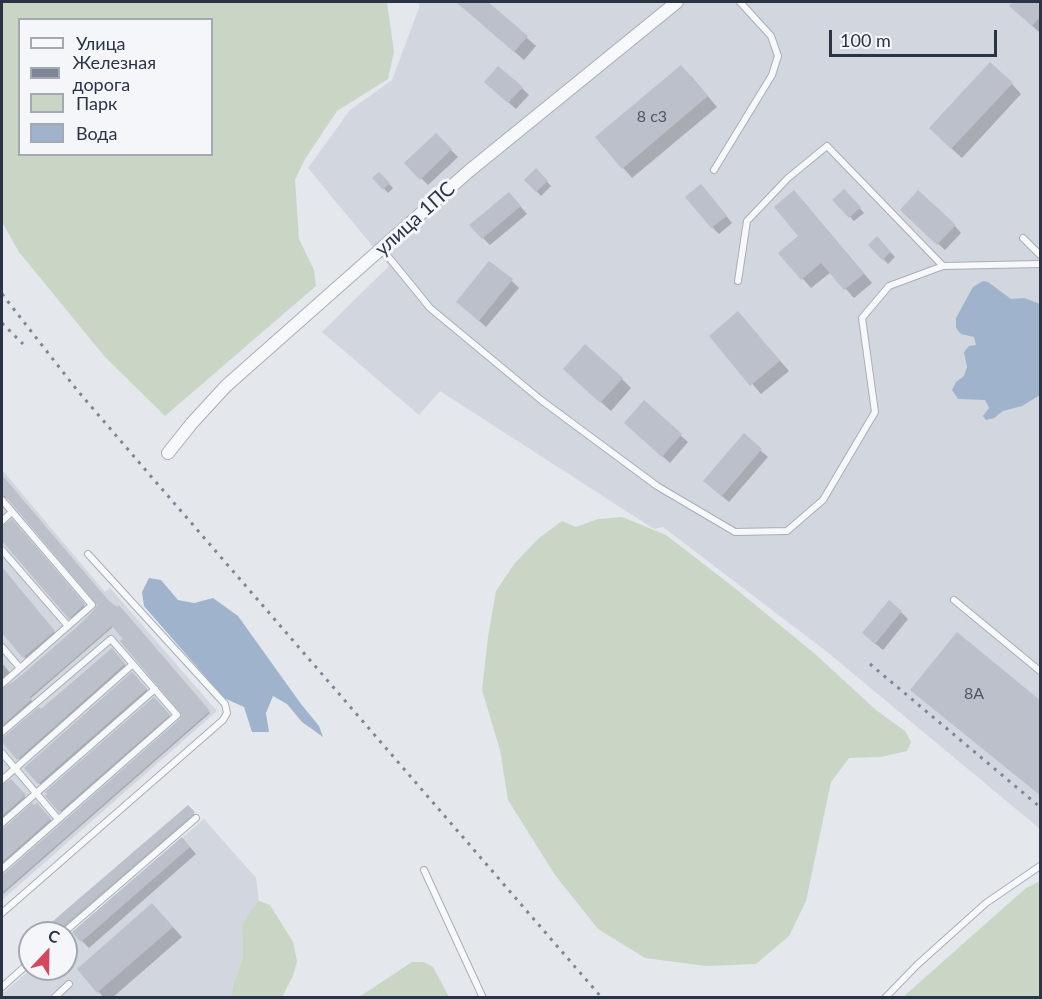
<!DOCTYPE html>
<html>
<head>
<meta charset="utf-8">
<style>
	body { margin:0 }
	#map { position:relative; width:1042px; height:999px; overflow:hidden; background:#e4e7ec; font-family:Lato,sans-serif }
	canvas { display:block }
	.frame { position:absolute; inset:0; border:3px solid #2b3445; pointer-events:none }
	.legend { position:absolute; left:18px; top:18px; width:195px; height:138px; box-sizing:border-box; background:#f4f6f9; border:2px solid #a4a8b1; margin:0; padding:8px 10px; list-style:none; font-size:18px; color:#2b3445 }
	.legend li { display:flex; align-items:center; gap:12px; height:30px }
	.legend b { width:30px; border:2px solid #a4a8b1 }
	.north { position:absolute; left:18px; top:921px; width:60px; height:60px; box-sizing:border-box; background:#f4f6f9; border:2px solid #a4a8b1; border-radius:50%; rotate:22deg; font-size:16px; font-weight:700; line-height:24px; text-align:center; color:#2b3445 }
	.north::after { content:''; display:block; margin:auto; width:21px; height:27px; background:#d1495b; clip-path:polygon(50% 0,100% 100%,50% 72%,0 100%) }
	.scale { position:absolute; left:829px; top:30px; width:168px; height:27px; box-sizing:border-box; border:3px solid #2b3445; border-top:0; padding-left:8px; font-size:18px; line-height:21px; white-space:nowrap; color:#2b3445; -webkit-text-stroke:4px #f4f6f9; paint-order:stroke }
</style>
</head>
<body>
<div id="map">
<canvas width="1042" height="999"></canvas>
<div class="frame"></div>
<ul class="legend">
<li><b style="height:8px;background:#f7f8fa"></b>Улица</li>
<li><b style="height:8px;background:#7d8696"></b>Железная дорога</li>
<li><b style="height:16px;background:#c9d6c5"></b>Парк</li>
<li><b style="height:16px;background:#9fb4cc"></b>Вода</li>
</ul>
<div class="north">С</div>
<div class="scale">100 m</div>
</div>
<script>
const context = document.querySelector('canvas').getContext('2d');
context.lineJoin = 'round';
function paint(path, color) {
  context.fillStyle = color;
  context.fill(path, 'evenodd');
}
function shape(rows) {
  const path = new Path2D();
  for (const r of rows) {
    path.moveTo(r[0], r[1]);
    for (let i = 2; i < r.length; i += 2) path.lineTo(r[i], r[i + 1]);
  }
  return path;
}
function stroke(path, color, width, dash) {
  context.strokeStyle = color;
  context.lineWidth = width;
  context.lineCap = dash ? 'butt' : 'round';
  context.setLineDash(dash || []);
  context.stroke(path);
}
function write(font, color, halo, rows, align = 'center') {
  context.font = font + ' Lato,sans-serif';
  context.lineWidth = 6;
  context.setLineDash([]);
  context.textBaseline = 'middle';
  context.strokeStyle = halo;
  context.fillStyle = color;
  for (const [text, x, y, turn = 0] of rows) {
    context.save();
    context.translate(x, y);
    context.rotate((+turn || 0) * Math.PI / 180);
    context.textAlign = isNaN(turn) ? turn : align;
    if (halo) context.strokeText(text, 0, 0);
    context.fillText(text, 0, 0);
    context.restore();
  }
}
paint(shape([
	[417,2,1040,2,1040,829,826,651,663,527,654,529,440,391,419,415,322,332,389,266,308,168,350,110,392,80,420,5],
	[2,470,105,592,110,588,217,711,2,900],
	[204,819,256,878,259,901,250,911,242,926,243,958,233,985,231,997,2,998,2,994,31,969,66,969,66,939]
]), '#d2d6de');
paint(shape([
	[2,2,387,2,394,52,388,79,337,111,305,159,295,180,299,239,314,270,316,286,165,416,105,357,19,252,2,222],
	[20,20,212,20,212,154,20,154],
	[622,517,666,535,736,589,815,654,876,710,905,731,911,742,907,751,881,757,849,758,831,782,806,901,789,936,756,964,706,966,645,958,598,929,555,875,508,800,500,750,482,690,488,637,496,591,515,563,538,539,562,521,576,527,598,519],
	[1040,881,1040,997,903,997,1026,888],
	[259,901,270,905,293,942,297,961,293,976,282,997,231,997,233,985,243,958,242,926,250,911],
	[412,962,424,962,433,967,449,997,359,997]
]), '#c9d6c5');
paint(shape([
	[983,281,988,282,1011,299,1024,298,1040,304,1040,395,1022,406,1003,411,994,418,986,420,983,416,989,408,985,400,958,399,952,390,956,382,964,376,967,367,964,352,969,346,976,345,974,337,961,334,956,328,956,318,973,287],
	[149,578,161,580,178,600,194,603,213,598,238,616,301,704,319,726,323,737,302,722,287,704,273,696,266,713,269,732,252,732,244,707,224,698,144,606,142,592]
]), '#9fb4cc');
paint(shape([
	[457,2,486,2,536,46,524,60],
	[1015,2,1040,2,1040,33,1011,6],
	[691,76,717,107,632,178,597,138],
	[1012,84,1021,94,962,158,940,138],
	[522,88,529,95,516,109,493,89],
	[436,135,458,157,428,185,406,163],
	[536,170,551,186,541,196,526,180],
	[379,174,393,188,388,193,374,178],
	[844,191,864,213,854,221,835,200],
	[708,193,732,223,719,234,712,227],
	[516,201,527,214,490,245,483,238],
	[803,201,872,283,854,298,831,272,811,288,780,253,801,236],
	[909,217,955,226,961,233,945,250],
	[877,238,895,257,888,264,870,245],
	[512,281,519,288,486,327,458,302],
	[738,313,789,371,761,394,711,336],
	[574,378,622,379,631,388,611,411],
	[644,403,688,442,670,463,633,430],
	[744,436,768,457,729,502,712,488],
	[2,477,109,602,120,609,210,713,2,895,2,874,6,874,183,718,182,711,114,626,30,699,33,702,2,729,2,690,18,681,97,609,99,603,9,498,2,497],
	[12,521,85,607,71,619,2,539,2,527,4,528],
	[2,569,55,633,26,659,2,630],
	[901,612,908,619,883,650,871,640],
	[112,650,126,666,20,760,2,737,6,738,41,711],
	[2,663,10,673,2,681],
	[132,674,148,691,41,785,26,768],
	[154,699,170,717,62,813,47,796],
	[11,781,26,798,2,820,2,786,4,787],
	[37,805,52,821,2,866,2,829,5,829],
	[188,807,195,815,59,933,41,933],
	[189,846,196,854,89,948,82,941],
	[162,915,182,937,112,998,104,998,79,969],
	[30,943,30,958,23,949]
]), '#0003');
paint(shape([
	[456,2,488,2,528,36,514,52],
	[1013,2,1041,2,1041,16,1032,26,1009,6],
	[990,62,1013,83,951,149,929,128],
	[681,65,708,96,622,169,595,137],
	[498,66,523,87,508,103,484,82],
	[436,133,452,149,420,180,404,163],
	[536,168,548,181,536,192,524,180],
	[379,172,390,183,383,190,372,178],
	[701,184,727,216,711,228,685,197],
	[844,189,861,207,849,218,832,200],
	[794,190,864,274,844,290,821,263,801,280,778,253,798,236,774,207],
	[918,190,956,225,937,245,900,210],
	[509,192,521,206,482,239,469,225],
	[877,236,891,252,882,260,868,245],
	[489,261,513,279,479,321,456,302],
	[738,311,780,361,750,386,709,336],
	[585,344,623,378,600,403,563,369],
	[644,400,682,434,662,457,624,423],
	[744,433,762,449,722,496,703,481],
	[2,475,108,600,117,607,119,605,210,711,2,893,2,874,5,873,180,719,182,715,120,641,123,639,112,626,30,697,32,699,2,726,2,689,17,679,76,628,95,609,97,605,6,497,2,495],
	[12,519,85,604,69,619,2,541,2,526],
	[2,567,55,631,23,658,2,633],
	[889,600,902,611,875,644,862,633],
	[957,632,1041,701,1041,796,910,690],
	[112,648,125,664,17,760,2,742,2,737,5,736,39,707,41,709],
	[132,672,147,689,38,784,24,768],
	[154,697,170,715,59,812,45,796,47,794,45,792],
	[11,779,26,795,2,816,2,785],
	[32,803,34,805,37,803,51,819,2,862,2,828,5,827],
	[188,805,195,812,65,924,55,933,39,933],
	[182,837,190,847,81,942,72,932],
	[152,903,173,927,97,993,77,969]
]), '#bbc0ca');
const service = shape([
	[714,170,772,75,778,56,771,36,740,2],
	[1023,238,1040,255],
	[382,249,430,308,541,400,657,486,735,532,787,531,823,500,875,412,862,318,889,286,943,266,1040,264],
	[738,281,747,221,788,178,827,146,943,266],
	[2,500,92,605,2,684],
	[2,521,12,512],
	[2,550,68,626],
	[954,600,1040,671],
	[2,647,20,668],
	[2,732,111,639,177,715,2,869],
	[2,753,58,819],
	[2,780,133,664],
	[2,823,155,689],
	[424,870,483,998],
	[2,913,223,720,227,713,225,704,88,554],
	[63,933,196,818],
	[2,987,30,962],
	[54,998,69,984],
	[885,998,917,965,986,903,1040,866]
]);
const minor = shape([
	[168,453,192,423,226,386,469,171,677,2]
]);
stroke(service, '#a9aeb7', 8);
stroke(minor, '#a9aeb7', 14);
stroke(service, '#f7f8fa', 6);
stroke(minor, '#f7f8fa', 12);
stroke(shape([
	[2,294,77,390,149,474,602,998],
	[2,323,23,344],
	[870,664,1040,807]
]), '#7d8696', 3, [3, 6]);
write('16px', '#4f5766', null, [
	["8 с3",652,117],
	["8А",974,694]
]);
write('20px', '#2b3445', '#f4f6f9', [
	["улица 1ПС",415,219,-42]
]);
</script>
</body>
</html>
